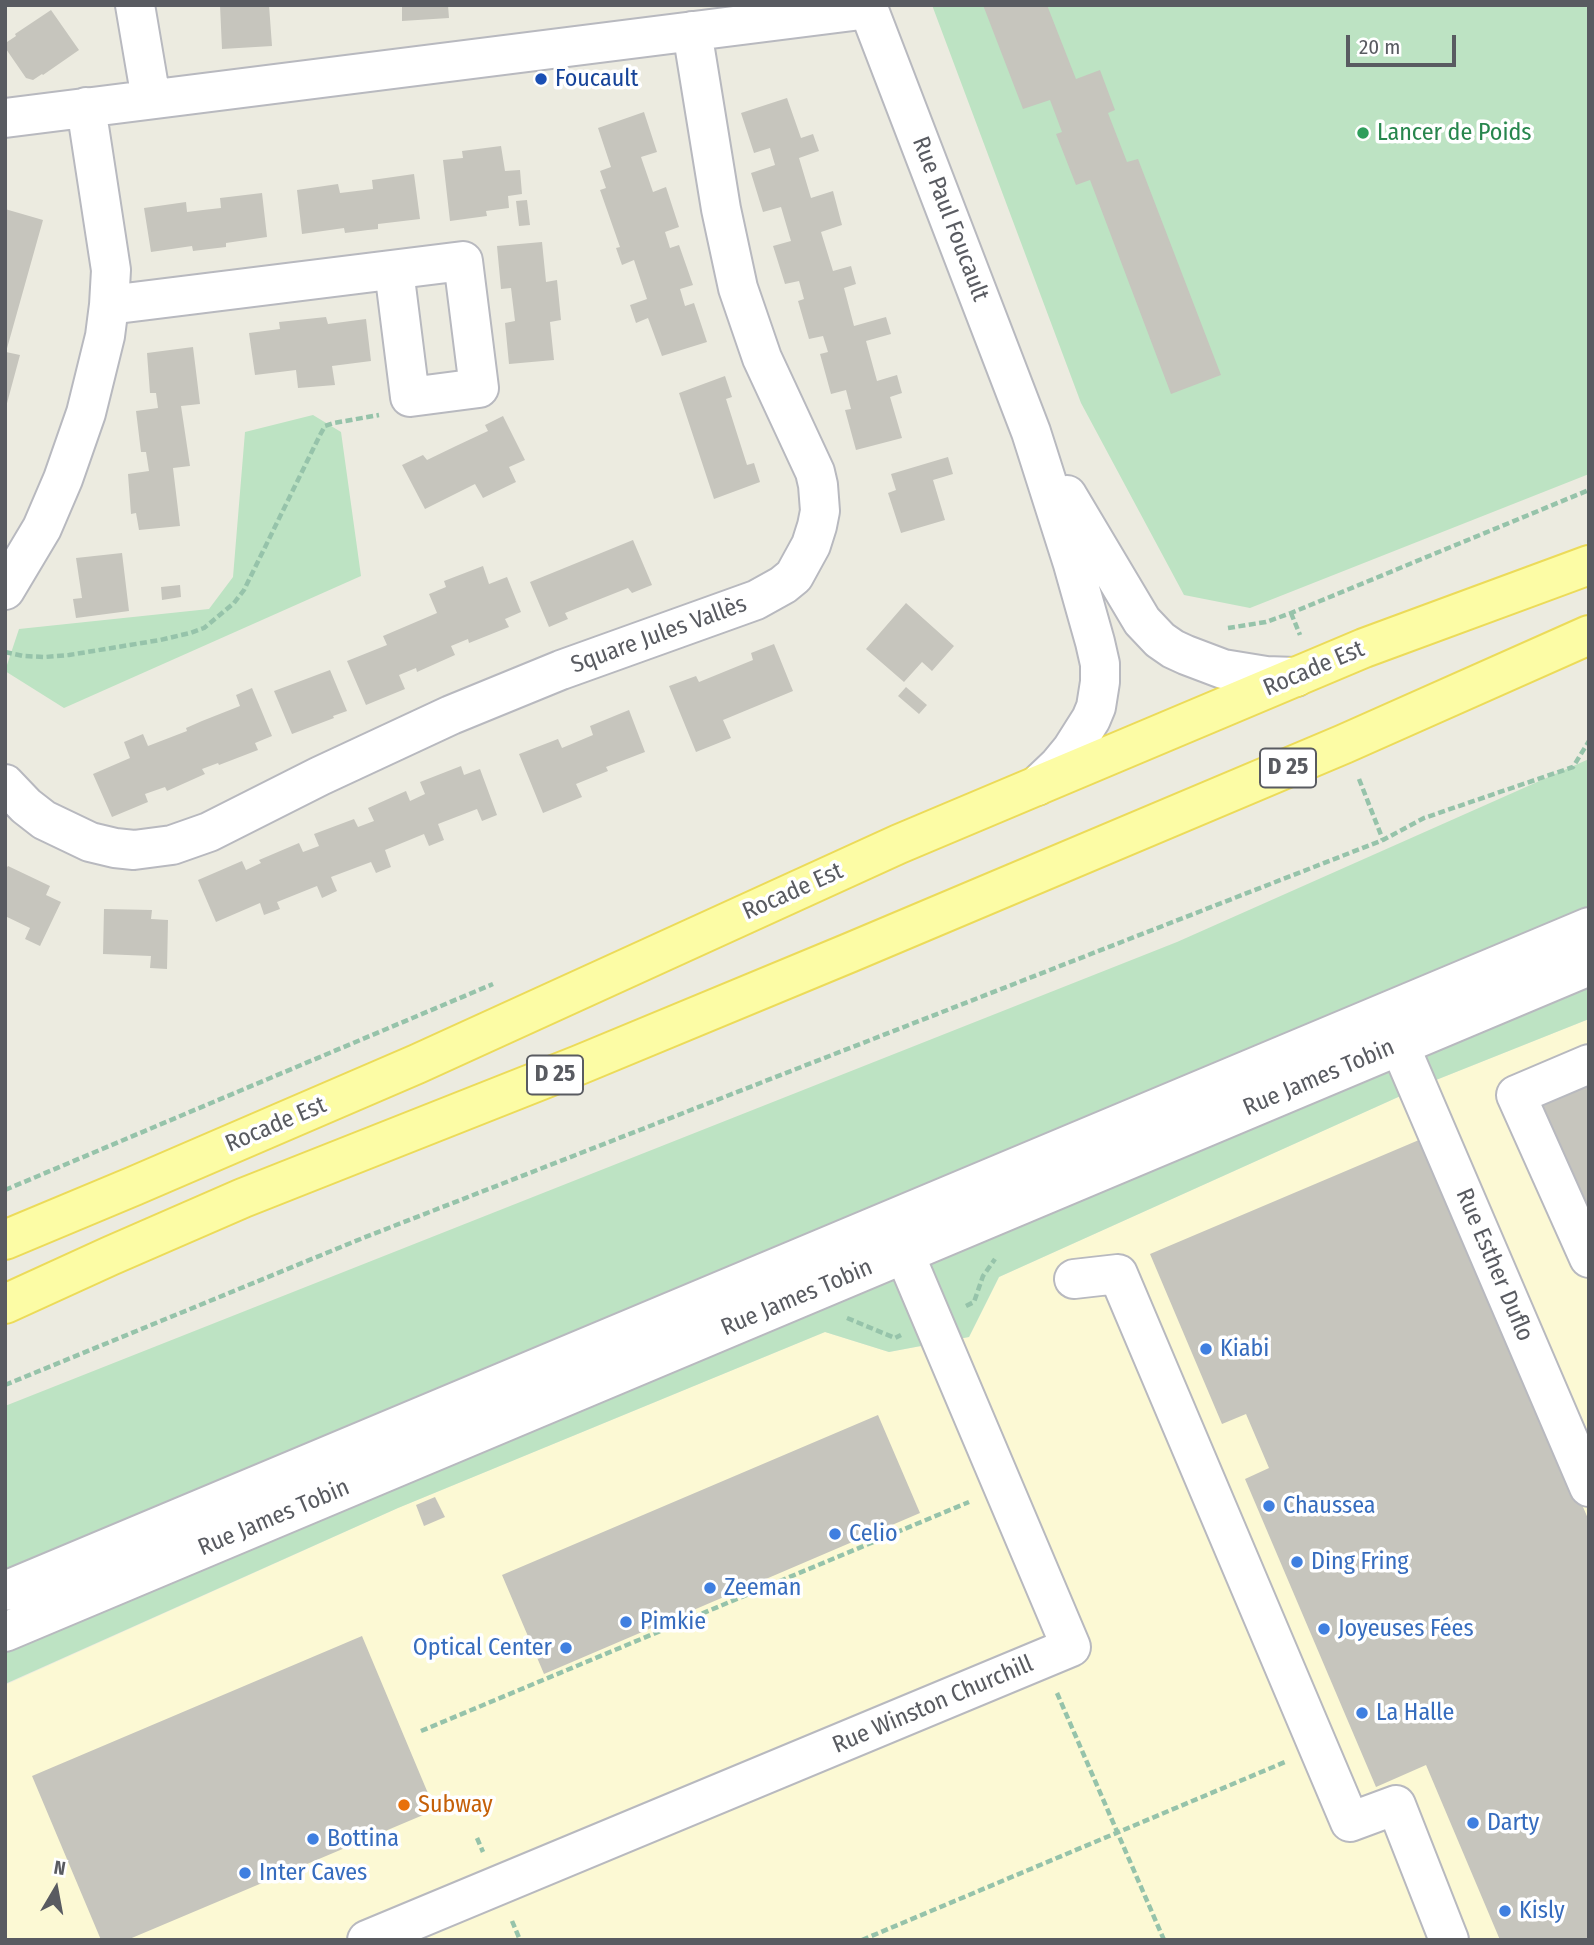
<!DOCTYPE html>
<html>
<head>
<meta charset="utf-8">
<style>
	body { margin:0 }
	#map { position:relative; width:1594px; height:1945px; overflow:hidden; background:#ecebe0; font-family:"Fira Sans Condensed",sans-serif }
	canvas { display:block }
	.frame { position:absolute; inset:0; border:7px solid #595b61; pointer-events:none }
	.north { position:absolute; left:21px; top:1854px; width:70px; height:70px; -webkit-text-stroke:5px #fff; paint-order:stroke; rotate:10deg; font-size:19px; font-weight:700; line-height:28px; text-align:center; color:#595b61 }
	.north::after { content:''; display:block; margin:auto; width:24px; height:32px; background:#595b61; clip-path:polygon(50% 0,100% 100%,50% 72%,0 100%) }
	.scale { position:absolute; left:1346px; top:35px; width:110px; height:32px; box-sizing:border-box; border:4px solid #595b61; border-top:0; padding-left:9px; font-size:21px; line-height:24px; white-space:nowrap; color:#595b61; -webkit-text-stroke:5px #fff; paint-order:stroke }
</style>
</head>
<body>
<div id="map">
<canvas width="1594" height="1945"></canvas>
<div class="frame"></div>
<div class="north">N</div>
<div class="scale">20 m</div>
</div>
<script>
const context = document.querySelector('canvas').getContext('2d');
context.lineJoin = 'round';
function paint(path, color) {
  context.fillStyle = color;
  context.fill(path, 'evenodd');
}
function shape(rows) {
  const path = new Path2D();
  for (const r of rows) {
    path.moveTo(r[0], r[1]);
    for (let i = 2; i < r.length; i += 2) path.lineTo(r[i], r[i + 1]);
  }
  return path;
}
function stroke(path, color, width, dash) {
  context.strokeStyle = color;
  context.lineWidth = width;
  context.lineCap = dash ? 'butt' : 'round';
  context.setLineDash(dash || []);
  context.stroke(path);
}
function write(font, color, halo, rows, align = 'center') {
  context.font = font + ' "Fira Sans Condensed",sans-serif';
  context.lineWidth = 7;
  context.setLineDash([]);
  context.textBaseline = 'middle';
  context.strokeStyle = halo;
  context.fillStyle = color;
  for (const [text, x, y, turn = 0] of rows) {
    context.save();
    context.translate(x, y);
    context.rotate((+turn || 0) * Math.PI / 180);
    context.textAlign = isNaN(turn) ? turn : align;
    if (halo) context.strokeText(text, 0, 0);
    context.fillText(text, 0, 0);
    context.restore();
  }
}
paint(shape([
	[1589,1019,1589,1940,5,1940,5,1685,398,1508,825,1332,889,1352,969,1337,999,1277,1436,1080]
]), '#fcf9d4');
paint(shape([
	[932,5,1589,5,1589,474,1250,608,1184,595,1081,403],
	[313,415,341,432,361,576,64,708,5,671,19,629,209,609,233,577,245,432],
	[1589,759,1589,1019,1436,1080,999,1277,969,1337,889,1352,825,1332,398,1508,5,1684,5,1406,1177,942]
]), '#bde3c3');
paint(shape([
	[220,5,269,5,272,46,222,49],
	[402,5,448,5,449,18,402,21],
	[983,5,1047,5,1076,79,1100,70,1115,110,1108,113,1127,162,1138,159,1221,375,1171,394,1090,180,1076,185,1056,134,1062,132,1050,100,1023,109],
	[51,10,79,50,43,75,42,74,33,80,26,78,6,49,7,42,16,36,15,34],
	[787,98,801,138,813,134,819,151,799,158,811,198,833,191,842,225,821,232,833,271,851,266,856,284,844,288,854,326,886,317,891,334,866,341,877,381,897,375,902,393,890,397,902,438,856,450,845,410,851,409,846,390,831,394,820,354,828,352,823,336,809,339,798,301,804,299,799,281,785,284,773,246,791,241,781,207,763,212,751,173,775,165,770,148,754,153,741,113],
	[644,112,657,152,641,157,653,192,666,187,679,227,665,232,670,248,679,245,693,285,680,289,685,306,694,303,707,342,662,356,648,318,636,323,630,305,647,299,634,260,622,265,616,248,620,247,600,190,606,188,600,171,611,167,598,128],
	[501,146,505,171,520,170,522,194,508,196,509,208,486,211,487,216,450,221,443,160,463,158,462,151],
	[414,174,420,219,378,224,378,229,368,230,345,233,344,228,302,234,297,190,338,184,340,193,373,189,372,180],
	[262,193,267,237,226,243,226,247,209,249,193,251,192,246,151,252,144,208,186,202,187,212,203,210,221,208,220,198],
	[527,200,530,225,519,226,516,201],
	[5,209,43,220,6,352,20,355,6,407],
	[542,242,546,282,557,280,561,320,550,322,554,360,509,364,505,323,515,321,511,288,501,289,497,246],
	[326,317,328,324,366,319,371,361,332,366,335,385,298,388,296,370,255,375,249,333,280,329,279,322],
	[193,347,200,404,181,406,190,466,173,468,180,526,139,530,136,513,131,514,128,474,149,471,146,452,141,452,136,411,158,408,156,393,150,393,147,353],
	[725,376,732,397,726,399,747,465,754,463,760,482,714,499,679,393],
	[503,416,525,460,509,467,516,482,483,498,475,484,425,509,402,465,423,455,427,460,456,446,488,431,485,425],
	[948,457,953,474,933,480,945,520,901,533,888,493,896,490,891,474],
	[633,540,652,585,632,593,628,588,565,613,568,619,549,627,530,582],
	[122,553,129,611,76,618,73,599,82,598,76,558],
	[483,566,489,584,507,577,521,612,505,619,509,627,469,643,468,639,451,646,455,655,417,672,416,668,399,675,405,689,366,705,347,661,387,645,383,636,437,613,429,594,446,587,444,581],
	[180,585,181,597,162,600,161,587],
	[906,603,954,646,932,671,922,662,904,682,866,649],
	[774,644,793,691,723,720,731,738,696,752,669,686,696,676,699,682,753,660,751,653],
	[330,670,347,711,333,716,334,718,292,734,274,691],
	[906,687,927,705,919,714,898,696],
	[252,688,272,736,255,743,258,750,219,765,218,763,202,769,205,774,167,791,165,787,145,794,148,802,112,817,93,774,130,758,124,742,143,734,148,746,187,731,186,728,202,721,240,706,236,695],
	[629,710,645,752,606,767,608,771,576,784,582,797,543,813,519,754,558,739,562,748,593,735,590,726],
	[461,766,464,775,480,769,497,815,482,821,477,809,438,824,444,840,429,846,424,834,385,850,391,867,376,873,371,862,331,877,337,891,322,898,317,886,277,902,280,909,264,915,260,903,216,922,198,880,242,861,246,870,261,863,259,860,299,843,303,852,319,846,314,834,354,819,358,827,374,821,368,808,406,791,410,801,425,794,420,782],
	[8,866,50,886,46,895,61,902,40,946,25,939,30,928,5,916,5,870],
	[104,909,152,910,151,919,168,920,167,969,150,968,151,956,103,954],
	[1589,1075,1589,1234,1532,1099],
	[1426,1137,1589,1521,1589,1940,1500,1940,1426,1765,1376,1787,1245,1479,1269,1468,1246,1414,1222,1424,1150,1254],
	[878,1415,920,1513,544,1674,502,1575],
	[435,1497,445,1517,424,1526,416,1505],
	[362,1636,435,1810,127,1940,101,1940,32,1776]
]), '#c6c5bd');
const minor = shape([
	[135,5,151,99],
	[867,5,1031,432,1073,564,1095,642,1100,664,1100,682,1096,707,1091,719,1072,749,1058,766,1037,786],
	[5,118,869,9],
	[109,305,463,261,479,388,410,397,394,270],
	[1067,495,1142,621,1160,640,1173,649,1186,655,1223,669,1266,676,1296,677],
	[5,590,42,528,63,479,86,413,105,336,109,305,111,270,86,107],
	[5,784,26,806,44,820,90,842,115,848,134,850,172,845,209,832,320,776,451,715,561,670,756,600,783,585,794,576,811,545,817,526,820,511,818,485,815,472,762,358,738,288,721,209,692,31],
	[1399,1044,1589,1487],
	[1589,1064,1516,1095,1589,1258],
	[1074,1279,1118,1274,1350,1822,1396,1805,1449,1940],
	[5,1591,1589,927],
	[5,1632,1589,966],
	[367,1940,1071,1647,894,1229]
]);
const major = shape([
	[5,1240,134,1186,417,1064,899,844,1364,648,1589,565],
	[5,1304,110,1256,243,1198,579,1065,849,953,1344,744,1589,635]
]);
stroke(minor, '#b8b9bf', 42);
stroke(major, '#ecdb59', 42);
stroke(shape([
	[1291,613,1300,635],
	[1228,628,1266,622,1291,613,1589,490],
	[5,652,23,656,45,657,69,655,160,640,190,633,204,628,234,603,244,590,320,435,325,426,334,423,379,415],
	[1359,779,1383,840],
	[5,1190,493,984],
	[966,1306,974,1302,983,1276,995,1259],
	[847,1318,895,1338,901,1335],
	[5,1385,363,1238,1383,840,1424,818,1573,767,1589,741],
	[1057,1693,1164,1940],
	[421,1731,969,1502],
	[477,1838,483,1852],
	[512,1921,520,1940],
	[862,1940,1285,1762]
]), '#96c3aa', 4.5, [7, 3.5]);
stroke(minor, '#fff', 38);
stroke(major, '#fcfca5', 38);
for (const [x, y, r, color] of [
	[541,79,7,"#1a4fb4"],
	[1363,133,7,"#2e9e5b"],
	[1206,1349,7,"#3f7fe0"],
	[1269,1506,7,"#3f7fe0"],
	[835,1534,7,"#3f7fe0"],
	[1297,1562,7,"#3f7fe0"],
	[710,1588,7,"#3f7fe0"],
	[626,1622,7,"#3f7fe0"],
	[1324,1629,7,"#3f7fe0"],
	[566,1648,7,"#3f7fe0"],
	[1362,1713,7,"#3f7fe0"],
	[404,1805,7,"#e8710a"],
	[1473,1823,7,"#3f7fe0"],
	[313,1839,7,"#3f7fe0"],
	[245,1873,7,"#3f7fe0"],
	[1505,1911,7,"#3f7fe0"]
]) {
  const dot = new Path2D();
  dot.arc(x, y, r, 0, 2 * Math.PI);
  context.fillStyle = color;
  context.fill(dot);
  stroke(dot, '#fff', 2.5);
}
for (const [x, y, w] of [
	[1288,768,56],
	[555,1075,56]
]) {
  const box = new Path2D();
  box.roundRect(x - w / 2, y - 19.5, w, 39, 5);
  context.fillStyle = '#fff';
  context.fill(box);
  stroke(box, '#595b61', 2);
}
write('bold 23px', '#595b61', null, [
	["D 25",1288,768],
	["D 25",555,1075]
]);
write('24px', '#164399', '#fff', [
	["Foucault",555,79]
], 'left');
write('24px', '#27864d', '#fff', [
	["Lancer de Poids",1377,133]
], 'left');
write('24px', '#595b61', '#fff', [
	["Rue Paul Foucault",950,219,69],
	["Square Jules Vallès",659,635,-20],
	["Rocade Est",1314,669,-23],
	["Rocade Est",793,892,-24],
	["Rue James Tobin",1319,1078,-23],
	["Rocade Est",276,1125,-23],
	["Rue Esther Duflo",1494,1265,67],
	["Rue James Tobin",797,1298,-23],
	["Rue James Tobin",274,1518,-23],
	["Rue Winston Churchill",933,1705,-23]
]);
write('24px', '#366cbe', '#fff', [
	["Kiabi",1220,1349],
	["Chaussea",1283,1506],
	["Celio",849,1534],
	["Ding Fring",1311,1562],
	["Zeeman",724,1588],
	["Pimkie",640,1622],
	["Joyeuses Fées",1338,1629],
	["Optical Center",552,1648,"right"],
	["La Halle",1376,1713],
	["Darty",1487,1823],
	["Bottina",327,1839],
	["Inter Caves",259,1873],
	["Kisly",1519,1911]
], 'left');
write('24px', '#c56008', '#fff', [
	["Subway",418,1805]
], 'left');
</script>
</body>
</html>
